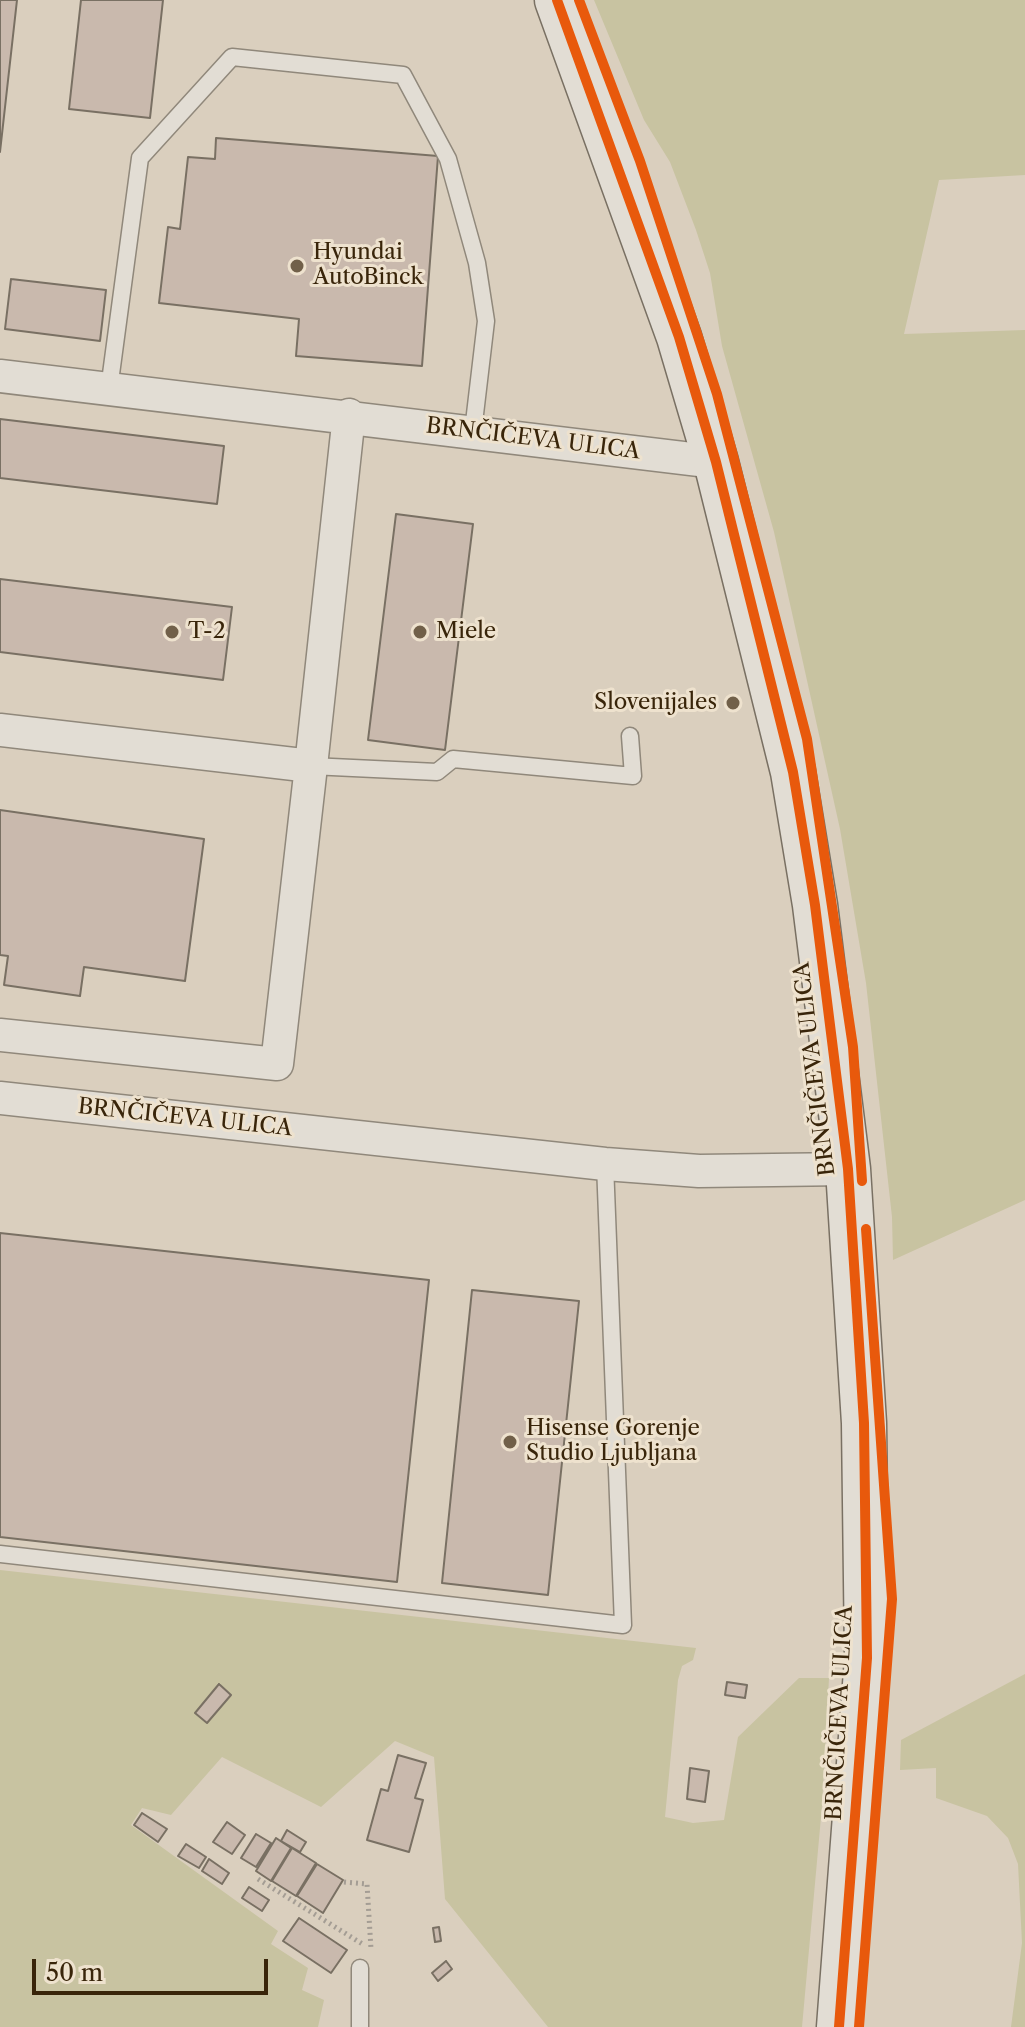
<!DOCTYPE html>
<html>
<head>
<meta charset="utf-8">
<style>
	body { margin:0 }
	#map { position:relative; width:1025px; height:2027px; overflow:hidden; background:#dacfbe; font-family:"Libre Caslon Text",serif }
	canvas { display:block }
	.scale { position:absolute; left:32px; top:1959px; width:236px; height:36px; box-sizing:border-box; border:4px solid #39250a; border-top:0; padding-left:10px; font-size:24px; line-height:28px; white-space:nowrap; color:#39250a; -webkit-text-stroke:6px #eee2ce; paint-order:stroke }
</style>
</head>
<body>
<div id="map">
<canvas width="1025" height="2027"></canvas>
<div class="scale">50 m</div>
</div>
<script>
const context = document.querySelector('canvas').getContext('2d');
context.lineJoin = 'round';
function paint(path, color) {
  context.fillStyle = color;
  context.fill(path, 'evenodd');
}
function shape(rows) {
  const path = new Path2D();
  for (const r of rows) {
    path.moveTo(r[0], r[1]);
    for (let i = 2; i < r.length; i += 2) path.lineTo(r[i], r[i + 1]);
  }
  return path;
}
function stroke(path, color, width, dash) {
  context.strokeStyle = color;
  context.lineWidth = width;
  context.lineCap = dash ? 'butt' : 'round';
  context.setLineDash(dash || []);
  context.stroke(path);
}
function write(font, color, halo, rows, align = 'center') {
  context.font = font + ' "Libre Caslon Text",serif';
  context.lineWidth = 6;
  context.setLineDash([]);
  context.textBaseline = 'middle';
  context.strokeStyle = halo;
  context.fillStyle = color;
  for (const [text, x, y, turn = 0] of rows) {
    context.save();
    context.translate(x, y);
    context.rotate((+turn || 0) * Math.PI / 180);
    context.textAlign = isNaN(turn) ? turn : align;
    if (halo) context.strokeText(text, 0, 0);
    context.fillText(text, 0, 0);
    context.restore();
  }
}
paint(shape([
	[594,0,1025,0,1025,175,939,180,904,334,1025,330,1025,1200,893,1260,892,1217,866,983,840,829,774,532,722,346,710,273,696,230,670,162,644,120],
	[0,1570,696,1648,693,1660,682,1666,678,1680,665,1817,693,1823,724,1820,738,1737,799,1678,829,1678,822,1806,802,2027,548,2027,445,1899,434,1757,395,1741,321,1807,222,1757,171,1815,142,1808,131,1825,278,1931,271,1944,308,1968,302,1990,324,2000,318,2027,0,2027],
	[1025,1674,1025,2027,1011,2027,1022,1943,1018,1864,1008,1838,987,1816,936,1798,936,1768,900,1770,901,1740]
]), '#c8c3a1');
const building = shape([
	[0,0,17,0,0,152,0,0],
	[81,0,163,0,150,118,69,109,81,0],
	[216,138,438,156,422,366,296,356,299,319,159,303,168,227,180,229,188,157,215,159,216,138],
	[11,279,106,290,100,341,5,329,11,279],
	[0,419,224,446,217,504,0,478,0,419],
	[396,514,473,524,445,750,368,740,396,514],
	[0,579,232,607,223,680,0,652,0,579],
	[0,810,204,839,185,981,84,967,80,996,4,985,8,956,0,955,0,810],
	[0,1233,429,1280,397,1582,0,1537,0,1233],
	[472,1290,579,1301,548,1595,442,1583,472,1290],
	[727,1682,747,1685,745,1698,725,1695,727,1682],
	[219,1684,231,1695,207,1723,195,1713,219,1684],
	[398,1755,426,1763,415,1798,423,1800,409,1852,367,1840,381,1789,388,1791,398,1755],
	[690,1768,709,1771,705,1802,687,1799,690,1768],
	[142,1813,167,1829,158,1842,134,1825,142,1813],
	[227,1822,245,1835,232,1854,213,1842,227,1822],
	[287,1830,306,1842,300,1852,281,1841,287,1830],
	[256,1834,271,1843,256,1867,241,1858,256,1834],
	[276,1838,291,1848,271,1881,256,1871,276,1838],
	[186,1844,206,1857,199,1868,178,1856,186,1844],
	[292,1848,316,1863,296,1896,272,1881,292,1848],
	[209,1859,229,1873,222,1884,202,1871,209,1859],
	[317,1864,343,1880,323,1913,297,1896,317,1864],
	[249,1887,269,1900,262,1911,242,1898,249,1887],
	[299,1918,347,1950,331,1973,283,1941,299,1918],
	[439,1927,441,1941,435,1942,433,1928,439,1927],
	[446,1961,452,1969,438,1981,432,1973,446,1961]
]);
paint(building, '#c9b9ad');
stroke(building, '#797063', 2);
const lane = shape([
	[109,389,140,158,232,57,403,75,448,159,477,263,486,321,473,431],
	[311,766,437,772,453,759,633,776,630,736],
	[0,1554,623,1625,605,1164],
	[360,2027,360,1968]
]);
const street = shape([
	[0,376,716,462],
	[0,730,311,766,349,415],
	[0,1035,277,1064,311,766],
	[0,1098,605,1164,699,1171,848,1169]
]);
const secondary = shape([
	[557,0,679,337,716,462,793,772,815,905,848,1169,864,1423,867,1658,839,2027]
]);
stroke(lane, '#90887b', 19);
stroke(street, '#90887b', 35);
stroke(secondary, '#797063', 47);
stroke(shape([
	[258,1879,364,1945],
	[344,1882,367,1884,371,1949]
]), '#a49d94', 5, [2, 4]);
stroke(lane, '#e2ddd4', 16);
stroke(street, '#e2ddd4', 32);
stroke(secondary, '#e2ddd4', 44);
stroke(shape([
	[557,0,679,337,716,462,793,772,815,905,848,1169,864,1423,867,1658,839,2027],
	[579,0,640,161,717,394,807,739,853,1047,862,1181],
	[859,2027,892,1599,866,1229]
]), '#e8590c', 10);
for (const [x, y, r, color] of [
	[297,266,8,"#716049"],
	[172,632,8,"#716049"],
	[420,632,8,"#716049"],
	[733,703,8,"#716049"],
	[510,1442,8,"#716049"]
]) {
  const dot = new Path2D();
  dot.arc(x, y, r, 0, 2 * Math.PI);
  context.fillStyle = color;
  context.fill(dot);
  stroke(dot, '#eee2ce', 3);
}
write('22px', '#39250a', '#eee2ce', [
	["Hyundai",313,253],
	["AutoBinck",313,278],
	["T-2",188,632],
	["Miele",436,632],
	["Slovenijales",717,703,"right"],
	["Hisense Gorenje",526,1429],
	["Studio Ljubljana",526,1454]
], 'left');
write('22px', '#39250a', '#eee2ce', [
	["BRNČIČEVA ULICA",533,439,7],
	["BRNČIČEVA ULICA",815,1069,-97],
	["BRNČIČEVA ULICA",185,1118,6],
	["BRNČIČEVA ULICA",840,1713,-87]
]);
</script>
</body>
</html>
